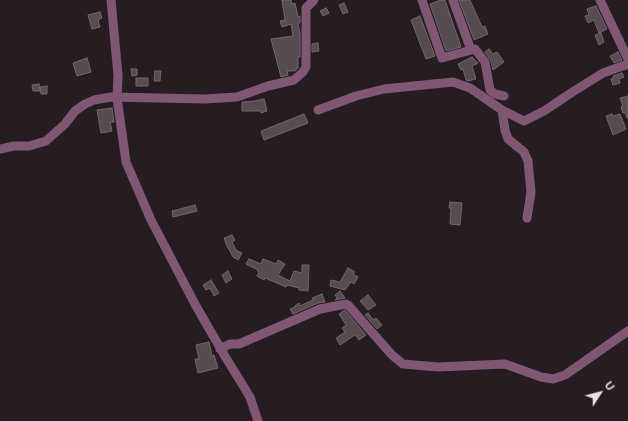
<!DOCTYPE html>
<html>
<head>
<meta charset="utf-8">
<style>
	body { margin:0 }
	#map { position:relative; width:628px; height:421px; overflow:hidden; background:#261d23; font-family:Helvetica,sans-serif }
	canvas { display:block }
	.north { position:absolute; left:580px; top:373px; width:40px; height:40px; -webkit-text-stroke:3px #261d23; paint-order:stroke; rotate:54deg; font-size:11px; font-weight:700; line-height:16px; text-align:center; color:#e7e1e5 }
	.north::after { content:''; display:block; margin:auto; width:14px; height:18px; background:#e7e1e5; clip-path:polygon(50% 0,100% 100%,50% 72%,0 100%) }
</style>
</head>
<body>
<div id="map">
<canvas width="628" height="421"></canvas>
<div class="north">U</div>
</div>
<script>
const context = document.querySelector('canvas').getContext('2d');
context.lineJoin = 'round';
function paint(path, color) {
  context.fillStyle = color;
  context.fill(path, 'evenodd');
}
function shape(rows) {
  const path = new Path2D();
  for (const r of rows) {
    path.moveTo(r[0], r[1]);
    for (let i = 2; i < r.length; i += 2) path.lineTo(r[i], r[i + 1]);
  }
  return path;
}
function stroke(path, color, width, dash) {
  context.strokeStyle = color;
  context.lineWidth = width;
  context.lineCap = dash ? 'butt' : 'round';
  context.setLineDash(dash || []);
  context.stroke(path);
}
const building = shape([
	[282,0,291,0,292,4,295,3,298,17,300,16,300,23,298,23,300,33,300,57,298,57,298,68,295,71,287,71,288,75,281,77,271,39,293,36,291,24,282,27,280,21,285,20,282,0],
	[441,0,445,0,461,47,446,51,430,4,441,0],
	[459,0,470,0,482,27,485,26,488,34,474,40,459,0],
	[344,3,348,12,343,14,339,5,344,3],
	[596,6,607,29,599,33,594,20,588,23,585,16,589,15,587,9,596,6],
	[326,8,329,13,323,16,320,11,326,8],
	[100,12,102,18,98,20,100,27,92,29,88,15,100,12],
	[420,16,435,56,426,59,411,20,420,16],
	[601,33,604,42,599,45,595,35,601,33],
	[318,43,319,51,312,52,312,44,318,43],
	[489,49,493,54,497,52,504,62,493,70,491,61,485,52,489,49],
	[618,52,622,60,614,63,610,56,618,52],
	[472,57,478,63,472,66,476,79,468,81,466,80,463,69,461,70,458,64,472,57],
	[87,58,91,72,77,76,73,63,87,58],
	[131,69,137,69,137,75,132,76,131,69],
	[155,71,161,71,160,81,154,81,155,71],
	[622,73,624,77,619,79,620,83,613,85,611,79,614,78,613,76,622,73],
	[136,78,148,78,148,86,136,86,136,78],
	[39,84,40,91,33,91,32,85,39,84],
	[47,86,47,94,41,94,40,87,47,86],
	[628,96,628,118,627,118,625,113,623,113,621,107,623,106,620,98,628,96],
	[264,99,267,111,261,113,261,111,242,111,242,102,254,101,264,99],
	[112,108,114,122,110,122,112,131,101,133,97,110,112,108],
	[304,114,308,123,264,140,261,131,304,114],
	[612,114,613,116,620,114,626,129,613,135,606,116,612,114],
	[450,202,462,203,460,225,450,224,451,208,449,208,450,202],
	[195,205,197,211,173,217,172,211,195,205],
	[232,235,235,240,232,242,236,250,242,253,238,260,233,257,227,246,224,238,232,235],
	[249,259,261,264,263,259,276,264,278,260,285,264,278,275,290,281,294,271,302,273,302,265,309,265,308,291,299,290,299,288,287,285,286,287,265,278,264,280,257,276,259,272,257,271,258,270,246,264,249,259],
	[348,268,355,272,353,274,358,277,354,284,351,282,345,290,330,286,331,280,340,282,348,268],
	[228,271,232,279,226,283,222,275,228,271],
	[211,280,219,293,214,296,210,288,206,290,203,285,211,280],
	[340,291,345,298,335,300,337,298,335,295,340,291],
	[322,294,325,302,318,303,293,314,290,309,295,307,295,306,299,303,300,306,313,300,312,298,322,294],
	[368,295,376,305,368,310,360,301,368,295],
	[345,310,366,335,359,340,355,335,340,345,336,338,345,332,342,328,346,325,339,314,345,310],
	[368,313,373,320,376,318,382,325,377,329,365,315,368,313],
	[209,342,212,356,214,355,218,368,198,373,195,359,199,359,196,345,209,342]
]);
paint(building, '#564c52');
stroke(building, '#71666d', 1);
stroke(shape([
	[111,0,118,75,117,98,126,162,151,220,196,306,226,358,250,397,258,421],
	[422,0,442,58,475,49,485,62,490,90,495,94,504,96],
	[453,0,471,50],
	[600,0,628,59],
	[318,110,356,96,384,89,453,82,470,88,502,110,524,121,544,111,574,91,603,73,628,64],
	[502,110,505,130,508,139,524,152,528,161,531,192,527,218],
	[0,149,14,146,29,146,46,141,65,124,75,111,85,104,94,100,111,97,205,99,237,97,268,86,294,80,303,72,306,67,306,8,314,0],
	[220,349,230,344,239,344,320,309,346,304,348,305,392,355,403,364,438,367,505,364,541,377,553,379,565,375,628,331]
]), '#805773', 9);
</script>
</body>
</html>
